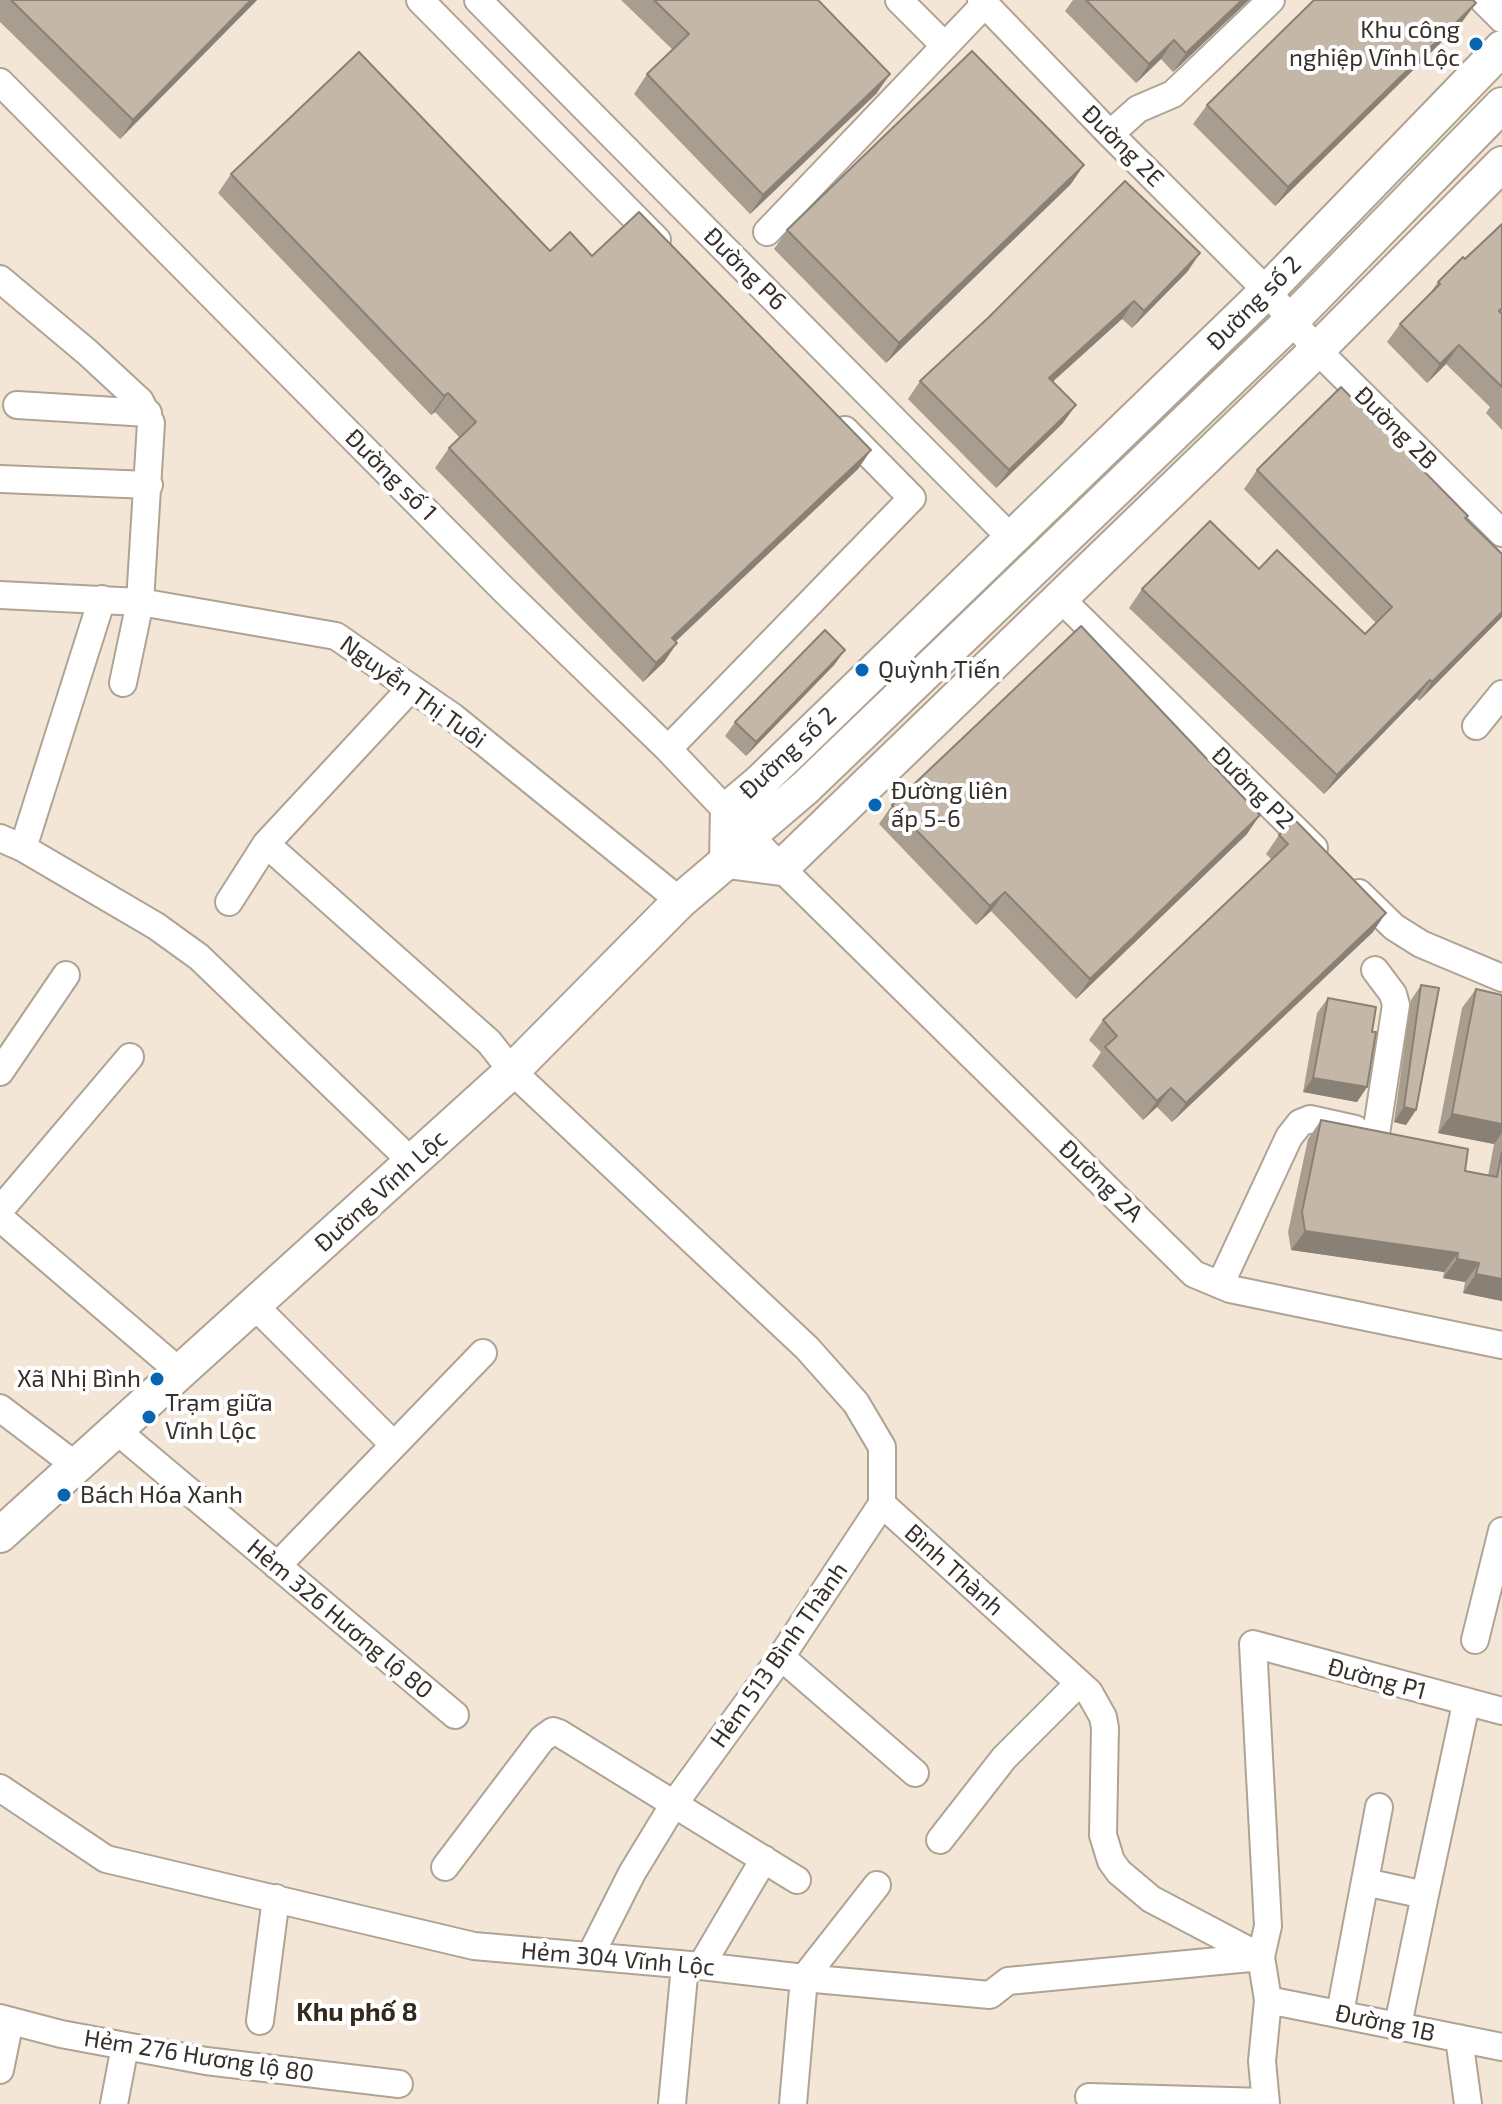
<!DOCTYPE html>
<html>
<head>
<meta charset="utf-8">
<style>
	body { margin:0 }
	canvas { display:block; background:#f4e6d7 }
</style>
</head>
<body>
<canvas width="1502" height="2104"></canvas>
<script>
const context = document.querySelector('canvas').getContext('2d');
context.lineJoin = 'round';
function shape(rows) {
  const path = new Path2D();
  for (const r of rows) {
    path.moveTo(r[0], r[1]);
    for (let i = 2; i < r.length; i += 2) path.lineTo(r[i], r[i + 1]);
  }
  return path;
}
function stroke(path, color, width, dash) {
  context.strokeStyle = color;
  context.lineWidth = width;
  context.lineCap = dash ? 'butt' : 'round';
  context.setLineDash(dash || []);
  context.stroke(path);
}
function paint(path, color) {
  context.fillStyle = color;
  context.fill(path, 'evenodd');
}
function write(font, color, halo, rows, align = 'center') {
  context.font = font + ' "Exo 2",sans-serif';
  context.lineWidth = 8;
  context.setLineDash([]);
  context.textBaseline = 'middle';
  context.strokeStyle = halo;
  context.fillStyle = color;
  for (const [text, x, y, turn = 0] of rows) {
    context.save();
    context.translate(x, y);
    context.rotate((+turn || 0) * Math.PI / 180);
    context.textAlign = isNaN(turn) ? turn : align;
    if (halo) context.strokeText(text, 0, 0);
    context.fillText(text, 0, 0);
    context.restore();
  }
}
const minor = shape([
	[420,0,657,240],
	[478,0,1011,538],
	[899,0,945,46],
	[981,0,1110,134,1267,291,1317,350,1502,533],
	[1483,0,1502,19],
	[0,82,504,590,668,749,781,868,1194,1274,1230,1289,1502,1345],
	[1110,134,1138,109,1173,94,1271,0],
	[767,232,985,4],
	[0,279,87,352,140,401,151,423,140,602,123,683],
	[17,405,148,413],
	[0,479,149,485],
	[0,595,140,602,336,636,453,717,680,901],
	[1060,598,1314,848],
	[411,688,266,844,489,1042,512,1071,807,1348,856,1403,882,1447,882,1504,1089,1692,1103,1717,1105,1728,1103,1835,1111,1861,1119,1872,1151,1899,1261,1957,1268,2000,1262,2061,1266,2104],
	[1476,726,1502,694],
	[668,749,912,498,845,430],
	[0,838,23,848,156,926,199,957,413,1163],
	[23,848,102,599],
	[1359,893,1394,927,1421,944,1502,978],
	[229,902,266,844],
	[1375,970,1393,994,1396,1005,1376,1134],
	[0,1072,66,975],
	[0,1210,130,1057],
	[0,1218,180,1372],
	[1220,1285,1289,1137,1300,1123,1310,1119,1355,1129],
	[254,1305,394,1445],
	[0,1408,75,1465],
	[116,1430,455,1715],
	[277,1566,483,1353],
	[1475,1640,1502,1531],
	[781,1657,915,1773],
	[0,1788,106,1859,474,1946,701,1966,804,1978,990,1995,1008,1981,1261,1957,1268,1926,1253,1644,1502,1711],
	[940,1840,1004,1758,1079,1683],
	[445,1867,542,1739,553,1731,559,1733,797,1880],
	[1365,1882,1425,1895,1398,2025],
	[1425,1895,1466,1704],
	[590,1956,632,1873,674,1804,781,1657,882,1504],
	[701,1966,764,1859],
	[1268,2000,1502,2047],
	[1340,2013,1379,1807],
	[0,2018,61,2034,206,2061,399,2084],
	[260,2021,276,1898],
	[1459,2038,1468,2104],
	[0,2070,10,2021],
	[1089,2097,1265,2102],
	[114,2104,125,2046],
	[672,2104,685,1965],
	[793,2104,804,1978,877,1885]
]);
const major = shape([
	[727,861,728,809,760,782,1267,291,1502,48],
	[727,861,781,868,1317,350,1502,164],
	[0,1535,512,1071,680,901,727,861,751,834,805,788,1292,320,1502,105]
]);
stroke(minor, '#afa394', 30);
stroke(major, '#afa394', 38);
stroke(minor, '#fff', 26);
stroke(major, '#fff', 34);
paint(shape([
	[0,0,257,0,120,139,0,22],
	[621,0,818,0,890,74,876,94,750,214,634,94,647,74,673,50],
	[1073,0,1249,0,1173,72,1161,59,1136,83,1065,11],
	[1476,3,1462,22,1275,206,1193,124,1207,105],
	[231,174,550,251,592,256,871,450,858,469,675,642,677,643,664,662,643,682,435,468,449,448,460,438,435,412,431,415,218,193],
	[1071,184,886,363,774,249,787,230],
	[1502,224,1502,430,1486,413,1490,407,1446,364,1427,383,1387,342,1400,324,1428,296,1438,282],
	[1188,271,1132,328,1122,319,1052,382,1063,423,996,488,908,399,920,381,989,317],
	[1257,470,1466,518,1502,617,1419,701,1417,698,1324,794,1129,608,1142,589,1259,569,1365,634,1376,623,1244,489],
	[835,664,746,756,725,736,735,722],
	[892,805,1247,834,1076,999,991,911,976,925,879,824],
	[1279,835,1373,932,1172,1122,1157,1107,1143,1120,1092,1066,1101,1052,1089,1040,1103,1020,1272,860,1266,854],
	[1421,985,1416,1110,1406,1125,1394,1122,1411,1000],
	[1476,989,1502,995,1502,1301,1463,1293,1465,1282,1443,1278,1444,1272,1291,1250,1288,1232,1308,1139,1321,1120,1465,1171,1488,1176,1494,1144,1438,1133,1462,1008],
	[1328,998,1367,1087,1357,1102,1303,1092,1317,1013]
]), '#a99d90');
paint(shape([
	[251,0,257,0,120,139,133,120],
	[1242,0,1249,0,1173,72,1186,53],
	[1476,3,1462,22,1275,206,1288,187],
	[1174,40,1161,59,1136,83,1149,64],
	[890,74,876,94,750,214,763,195],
	[1084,165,1071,184,886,363,899,343],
	[1200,253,1188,271,1132,328,1144,311],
	[1134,301,1122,319,1037,396,1049,378],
	[1459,345,1446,364,1427,383,1440,364],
	[448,393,435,412,431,415,444,396],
	[1076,405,1063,423,996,488,1009,470],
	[871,450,858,469,659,657,672,638],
	[1502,612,1502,617,1419,701,1432,682],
	[677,643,664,662,643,682,656,663],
	[845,650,835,664,746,756,756,742],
	[1430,680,1417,698,1324,794,1337,775],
	[1260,815,1247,834,1076,999,1090,979],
	[1005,892,991,911,976,925,990,906],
	[1386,913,1373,932,1172,1122,1186,1103],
	[1313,1078,1367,1087,1357,1102,1303,1092],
	[1171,1088,1157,1107,1143,1120,1157,1101],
	[1404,1107,1416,1110,1406,1125,1394,1122],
	[1452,1114,1502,1124,1502,1133,1494,1144,1438,1133],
	[1305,1231,1458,1253,1444,1272,1291,1250],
	[1457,1259,1479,1263,1465,1282,1443,1278],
	[1476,1274,1502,1279,1502,1301,1463,1293]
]), '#898076');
const building = shape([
	[11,0,251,0,133,120,11,0],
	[654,0,818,0,890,74,763,195,647,74,689,34,654,0],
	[1086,0,1242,0,1186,53,1174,40,1149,64,1086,0],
	[1314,0,1473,0,1476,3,1288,187,1207,105,1314,0],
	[972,51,1084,165,899,343,787,230,972,51],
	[359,52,550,251,570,232,592,256,639,212,871,450,672,638,677,643,656,663,449,448,476,422,448,393,444,396,231,174,359,52],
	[1125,181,1200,253,1144,311,1134,301,1049,378,1076,405,1009,470,920,381,989,317,1125,181],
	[1502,224,1502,308,1499,311,1502,314,1502,387,1459,345,1440,364,1400,324,1440,284,1438,282,1463,257,1465,259,1502,224],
	[1341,387,1468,516,1465,518,1502,554,1502,612,1432,682,1430,680,1337,775,1142,589,1210,521,1259,569,1277,550,1365,634,1392,607,1257,470,1341,387],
	[1081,626,1260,815,1090,979,1005,892,990,906,892,805,1081,626],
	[825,630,845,650,756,742,735,722,825,630],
	[1295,820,1386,913,1186,1103,1171,1088,1157,1101,1105,1047,1117,1036,1103,1020,1288,844,1279,835,1295,820],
	[1421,985,1439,988,1416,1110,1404,1107,1421,985],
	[1476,989,1502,995,1502,1124,1452,1114,1476,989],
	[1328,998,1376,1007,1372,1032,1376,1032,1367,1087,1313,1078,1328,998],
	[1321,1120,1468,1149,1465,1171,1497,1177,1502,1152,1502,1279,1476,1274,1479,1263,1457,1259,1458,1253,1305,1231,1302,1212,1321,1120]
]);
paint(building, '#c4b7a8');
stroke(building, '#898076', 2);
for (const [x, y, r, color] of [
	[1476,44,8,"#0865b2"],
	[862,670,8,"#0865b2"],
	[875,805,8,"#0865b2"],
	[157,1379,8,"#0865b2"],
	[149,1417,8,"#0865b2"],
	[64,1495,8,"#0865b2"]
]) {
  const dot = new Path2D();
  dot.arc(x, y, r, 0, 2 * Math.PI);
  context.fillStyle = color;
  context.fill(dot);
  stroke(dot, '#fff', 3);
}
write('24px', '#36302b', '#fff', [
	["Khu công",1460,30,"right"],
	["nghiệp Vĩnh Lộc",1460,58,"right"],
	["Quỳnh Tiến",878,670],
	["Đường liên",891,791],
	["ấp 5-6",891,819],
	["Xã Nhị Bình",141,1379,"right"],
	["Trạm giữa",165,1403],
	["Vĩnh Lộc",165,1431],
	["Bách Hóa Xanh",80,1495]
], 'left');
write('24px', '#36302b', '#fff', [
	["Đường 2E",1123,146,45],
	["Đường P6",745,269,45],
	["Đường số 2",1254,303,-45],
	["Đường 2B",1396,428,45],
	["Đường số 1",391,475,45],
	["Nguyễn Thị Tuôi",413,692,36],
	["Đường số 2",788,753,-43],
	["Đường P2",1253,788,45],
	["Đường 2A",1101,1181,44],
	["Đường Vĩnh Lộc",381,1191,-42],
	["Bình Thành",954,1570,42],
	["Hẻm 326 Hương lộ 80",340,1619,40],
	["Hẻm 513 Bình Thành",779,1655,-55],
	["Đường P1",1377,1679,15],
	["Hẻm 304 Vĩnh Lộc",618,1959,5],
	["Đường 1B",1385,2023,12],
	["Hẻm 276 Hương lộ 80",199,2056,9]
]);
write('bold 26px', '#33291d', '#fff', [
	["Khu phố 8",357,2012]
]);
</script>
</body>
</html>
